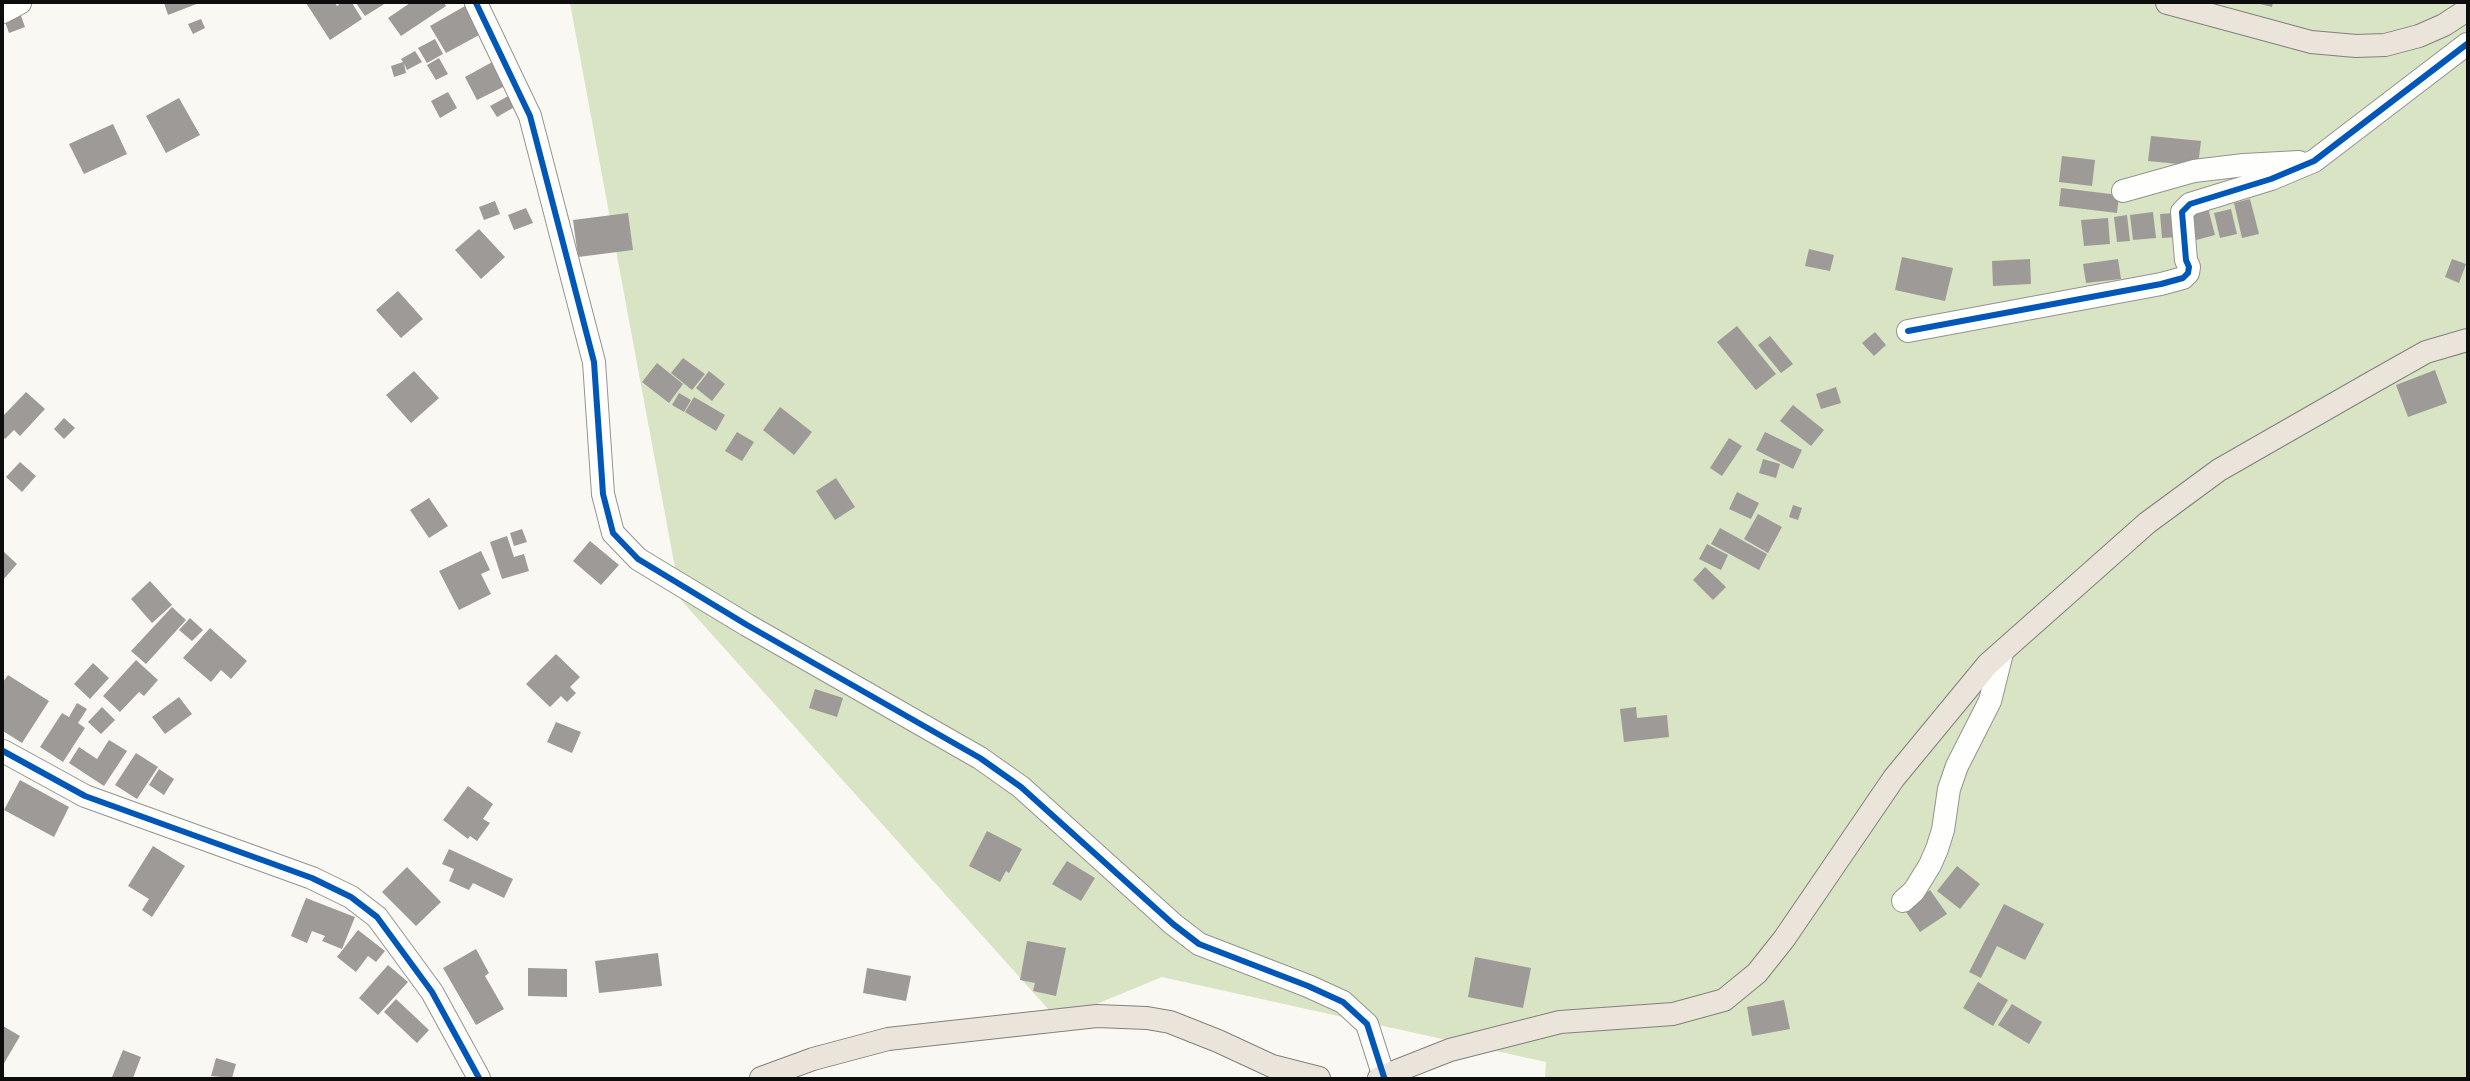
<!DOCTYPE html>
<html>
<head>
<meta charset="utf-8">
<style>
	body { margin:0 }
	#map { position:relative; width:2470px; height:1081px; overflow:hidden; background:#faf8f2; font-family:"Zilla Slab",serif }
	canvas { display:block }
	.frame { position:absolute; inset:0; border:4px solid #0d0d0d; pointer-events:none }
</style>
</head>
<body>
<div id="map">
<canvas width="2470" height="1081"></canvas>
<div class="frame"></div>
</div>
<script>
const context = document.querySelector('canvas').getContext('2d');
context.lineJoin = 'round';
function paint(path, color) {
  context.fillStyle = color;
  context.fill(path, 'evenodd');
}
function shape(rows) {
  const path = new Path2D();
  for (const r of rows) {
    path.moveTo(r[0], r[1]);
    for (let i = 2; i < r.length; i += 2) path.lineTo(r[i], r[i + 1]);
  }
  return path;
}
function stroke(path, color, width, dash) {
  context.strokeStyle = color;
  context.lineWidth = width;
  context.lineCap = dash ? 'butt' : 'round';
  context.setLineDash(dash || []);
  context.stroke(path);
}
paint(shape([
	[570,3,2467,3,2467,1078,1545,1078,1546,1062,1162,977,1058,1020,681,600]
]), '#d8e4c3');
paint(shape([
	[164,3,199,3,168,15],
	[306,3,335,3,337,6,341,3,352,3,362,19,330,40],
	[356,3,386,3,365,16],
	[410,3,444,3,446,6,401,36,388,18],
	[2256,3,2273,3,2272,7],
	[465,6,481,34,446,53,430,26],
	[19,10,25,27,9,33,3,16],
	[201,19,205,28,193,34,188,24],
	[435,39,443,54,427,63,418,48],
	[415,51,422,62,407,70,404,63,406,73,394,77,391,66,403,62,401,59],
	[439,58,448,74,436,80,427,65],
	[496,60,509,84,477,100,465,77],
	[448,92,457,108,440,118,431,101],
	[512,94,518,105,497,117,490,106],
	[179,98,200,135,166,153,146,116],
	[113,124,127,154,84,174,69,144],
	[2151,136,2201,141,2198,166,2148,161],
	[2062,156,2095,160,2092,186,2059,182],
	[2061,188,2119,195,2117,213,2059,206],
	[2250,199,2259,234,2242,238,2234,203],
	[495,201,500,214,484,220,479,207],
	[526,208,533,223,514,230,508,215],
	[2208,208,2215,235,2196,240,2188,213],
	[2231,209,2237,234,2220,238,2214,213],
	[2153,212,2156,238,2133,240,2130,215],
	[628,213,633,250,578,257,573,220],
	[2174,213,2176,237,2162,238,2160,214],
	[2127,215,2130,241,2117,242,2114,217],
	[2108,218,2110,244,2084,246,2081,220],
	[479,229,505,257,481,279,455,250],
	[1809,249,1834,255,1830,271,1805,266],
	[1902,257,1953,268,1945,301,1895,290],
	[2030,259,2031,284,1993,286,1992,261],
	[2118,259,2121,279,2086,283,2083,264],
	[2452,259,2466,264,2459,283,2445,277],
	[398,291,423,319,401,338,376,310],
	[1737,326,1776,374,1756,390,1717,342],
	[1875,332,1886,345,1874,356,1862,343],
	[1770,336,1793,364,1781,373,1758,345],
	[683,358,705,374,692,390,671,373],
	[657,363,683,384,669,403,642,382],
	[2435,370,2447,403,2408,417,2396,385],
	[414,371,439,398,411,423,386,395],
	[709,371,725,384,712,401,696,388],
	[1836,387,1841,403,1821,409,1816,394],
	[26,392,45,409,20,436,14,430,5,439,3,437,3,416],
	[679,393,691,400,684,412,672,405],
	[694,397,725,415,716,431,685,412],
	[1793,405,1824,430,1811,446,1780,421],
	[780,407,812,432,794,455,763,430],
	[64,418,75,428,64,439,54,429],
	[737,432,754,442,742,461,725,451],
	[1765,432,1802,450,1793,469,1756,450],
	[1729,438,1742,446,1722,476,1710,468],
	[1763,459,1780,464,1776,478,1759,473],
	[20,462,36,476,22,492,6,477],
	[836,478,855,507,835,520,816,491],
	[1737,492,1759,503,1751,519,1729,509],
	[429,498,448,526,429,538,410,510],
	[1793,505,1802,508,1798,520,1789,517],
	[1758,514,1782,527,1768,553,1744,539],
	[1720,528,1767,554,1759,570,1711,544],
	[522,529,527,542,514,546,510,533],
	[507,536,514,557,524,554,529,571,502,579,490,542],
	[590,541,619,565,601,585,573,561],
	[1707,544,1728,555,1721,570,1699,559],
	[3,551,17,564,3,580],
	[481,551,490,570,481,574,491,594,459,610,439,571],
	[1705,567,1726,587,1713,600,1693,580],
	[150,581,172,605,152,623,131,599],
	[172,607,186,620,146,664,131,651],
	[190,618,203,630,192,641,179,630],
	[210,628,247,661,231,679,221,670,211,682,183,658],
	[556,654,580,677,570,687,576,693,567,702,561,696,550,707,526,684],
	[136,660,158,680,144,696,139,692,120,712,103,696],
	[93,663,109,678,90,699,74,684],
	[8,675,49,701,22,743,3,731,3,682],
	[815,689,843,698,837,717,809,708],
	[179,697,192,714,165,734,152,717],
	[77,703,87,709,78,723,85,728,63,762,40,747,62,713,69,717],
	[102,707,115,720,101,734,88,722],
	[1636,707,1637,718,1667,715,1669,737,1624,742,1620,709],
	[556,722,581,732,572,753,547,742],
	[109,740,127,751,104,786,69,763,79,747,97,759],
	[136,753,158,767,137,799,115,785],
	[159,769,174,779,164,795,149,785],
	[20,780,69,807,54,837,4,810],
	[468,786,493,804,483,819,490,823,477,841,470,836,468,839,443,820],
	[987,831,1022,849,1009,873,1006,871,1000,882,969,866],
	[153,846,185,866,152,917,142,910,149,899,128,886],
	[449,849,513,879,504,898,473,883,469,890,449,881,454,869,442,864],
	[1067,861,1095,878,1081,901,1052,884],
	[1957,866,1980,884,1960,909,1937,891],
	[407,867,441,902,416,926,382,892],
	[1930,890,1947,914,1920,932,1904,909],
	[306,898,355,917,342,949,322,941,325,936,312,931,307,943,291,936],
	[2004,904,2044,924,2025,960,1997,946,1981,978,1969,972],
	[358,930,385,951,376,962,368,956,356,972,337,957],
	[1027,941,1066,948,1056,996,1033,991,1035,983,1020,980],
	[476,949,489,973,485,976,504,1009,476,1025,443,968],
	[658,953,662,986,599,993,595,961],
	[1475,957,1531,968,1523,1008,1468,997],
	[388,965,408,982,378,1015,359,998],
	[528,968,567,969,567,997,528,996],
	[867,968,911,976,906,1001,863,993],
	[1978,982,2008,1000,1993,1026,1963,1008],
	[396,999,429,1030,417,1043,384,1012],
	[1784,1000,1790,1029,1752,1036,1747,1007],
	[2012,1004,2042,1022,2029,1044,1998,1025],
	[3,1026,20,1036,3,1065],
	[123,1050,141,1057,133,1078,112,1077],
	[216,1058,236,1064,232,1078,211,1076]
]), '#9d9a97');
const minor = shape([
	[476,3,530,116,594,362,603,494,613,533,638,559,747,625,980,758,1021,787,1173,924,1199,944,1308,986,1343,1002,1367,1024,1384,1077],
	[3,12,20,3],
	[2123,191,2194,171,2244,165,2299,162],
	[1908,331,2161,284,2183,278,2188,273,2189,267,2186,260,2182,212,2190,204,2271,179,2314,161,2467,44],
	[3,751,85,796,312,878,351,897,377,917,432,992,479,1078],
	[1903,901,1914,891,1930,865,1937,849,1943,830,1949,789,1957,766,1990,701,2002,653]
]);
const major = shape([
	[2167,3,2311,42,2356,46,2385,45,2419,36,2444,25,2467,10],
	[761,1078,813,1059,888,1039,1097,1016,1147,1018,1170,1022,1218,1041,1272,1066,1319,1078],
	[1379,1078,1450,1050,1560,1022,1673,1014,1724,1000,1757,973,1784,939,1894,778,1988,664,2147,523,2219,470,2371,383,2426,352,2467,340]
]);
stroke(minor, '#949390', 24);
stroke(major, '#81807d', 24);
stroke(minor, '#fefefd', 22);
stroke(major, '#eae4da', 22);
stroke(shape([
	[476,3,530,116,594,362,603,494,613,533,638,559,747,625,980,758,1021,787,1173,924,1199,944,1308,986,1343,1002,1367,1024,1384,1077],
	[1908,331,2161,284,2183,278,2188,273,2189,267,2186,260,2182,212,2190,204,2271,179,2314,161,2467,44],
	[3,751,85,796,312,878,351,897,377,917,432,992,479,1078]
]), '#0057b8', 6);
</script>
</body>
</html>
